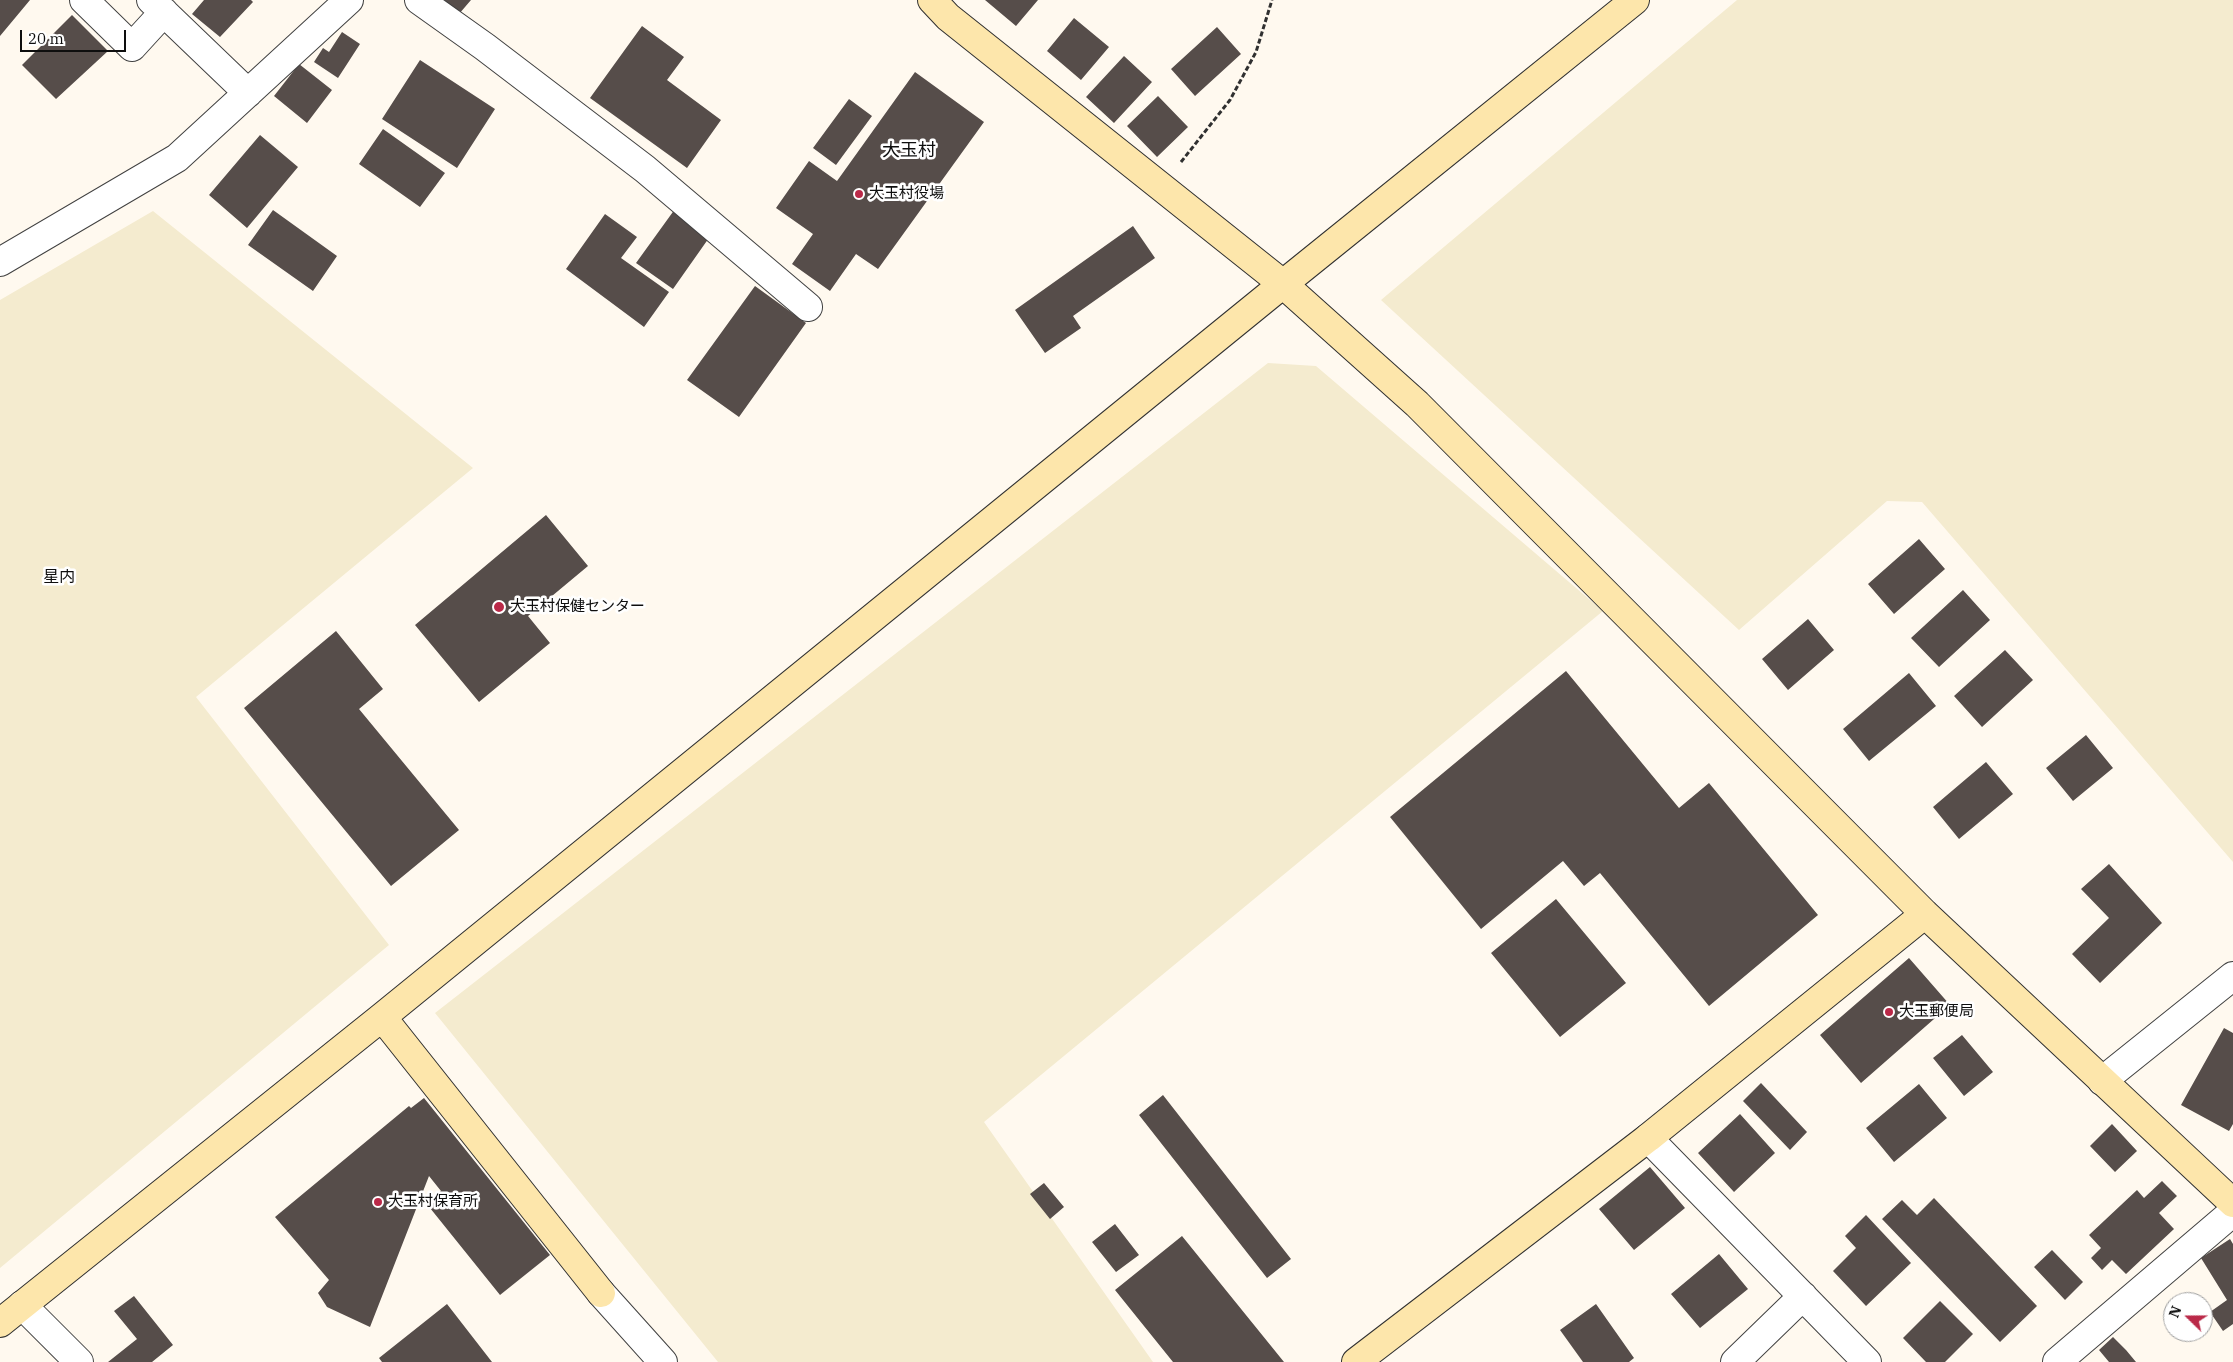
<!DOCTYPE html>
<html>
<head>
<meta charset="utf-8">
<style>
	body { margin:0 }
	#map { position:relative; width:2233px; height:1362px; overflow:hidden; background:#fff9ef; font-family:"IBM Plex Serif",serif }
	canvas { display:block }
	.north { position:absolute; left:2163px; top:1292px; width:50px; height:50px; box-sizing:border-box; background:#fff; border:1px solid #9f9f9f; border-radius:50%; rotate:292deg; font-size:14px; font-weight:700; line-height:20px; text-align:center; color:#0e0e0e }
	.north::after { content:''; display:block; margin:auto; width:18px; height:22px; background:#ba2948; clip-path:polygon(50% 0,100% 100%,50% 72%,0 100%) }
	.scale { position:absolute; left:20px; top:30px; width:106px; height:22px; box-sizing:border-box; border:2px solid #0e0e0e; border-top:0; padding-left:6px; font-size:15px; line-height:18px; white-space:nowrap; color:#0e0e0e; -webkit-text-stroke:4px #fff; paint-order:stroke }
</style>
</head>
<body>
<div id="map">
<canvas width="2233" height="1362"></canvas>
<div class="north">N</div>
<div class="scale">20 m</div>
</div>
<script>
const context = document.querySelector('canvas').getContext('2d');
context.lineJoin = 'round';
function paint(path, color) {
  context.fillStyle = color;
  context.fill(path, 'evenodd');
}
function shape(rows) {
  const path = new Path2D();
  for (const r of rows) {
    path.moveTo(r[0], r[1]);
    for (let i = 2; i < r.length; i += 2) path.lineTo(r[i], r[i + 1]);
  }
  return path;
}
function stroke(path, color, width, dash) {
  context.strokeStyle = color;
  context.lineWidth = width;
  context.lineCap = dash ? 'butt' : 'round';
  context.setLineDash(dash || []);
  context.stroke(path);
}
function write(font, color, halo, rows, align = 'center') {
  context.font = font + ' "IBM Plex Serif","Noto Sans JP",serif';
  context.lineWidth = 5;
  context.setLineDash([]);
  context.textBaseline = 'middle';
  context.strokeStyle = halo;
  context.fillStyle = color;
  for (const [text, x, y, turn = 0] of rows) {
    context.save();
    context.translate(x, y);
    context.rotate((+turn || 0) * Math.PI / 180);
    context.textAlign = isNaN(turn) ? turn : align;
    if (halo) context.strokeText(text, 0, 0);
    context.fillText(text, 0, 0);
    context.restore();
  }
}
paint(shape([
	[1737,0,2233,0,2233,862,1922,502,1887,501,1739,630,1381,300],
	[153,211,473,468,196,697,389,945,0,1268,0,300],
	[1268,363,1316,366,1603,611,984,1122,1153,1362,718,1362,435,1013]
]), '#f4ebcf');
paint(shape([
	[0,0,30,0,0,36],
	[204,0,251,0,253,2,220,37,192,14],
	[443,0,471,0,459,14],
	[985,0,1038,0,1016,26],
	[72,15,108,51,56,99,22,65],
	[1074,18,1109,47,1081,80,1047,51],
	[642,26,684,57,667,80,721,120,687,168,590,98],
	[1217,27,1241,54,1195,96,1171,69],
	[342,32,360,44,338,78,314,62,323,48,329,52],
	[1124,56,1152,82,1114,123,1086,97],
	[420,60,495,109,457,168,382,119],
	[299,64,332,90,307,123,274,96],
	[915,72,984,122,878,269,856,254,830,291,792,264,813,234,776,208,809,161,837,181],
	[1158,96,1188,127,1157,157,1127,126],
	[849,99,872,116,836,165,813,148],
	[383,129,445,173,420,207,359,164],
	[260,135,298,167,247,228,209,195],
	[675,209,711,235,673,289,636,263],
	[273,210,337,256,313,291,248,245],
	[605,214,637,237,621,258,669,292,644,327,566,269],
	[1133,226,1155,258,1073,316,1081,328,1045,353,1015,310],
	[755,286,806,323,739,417,687,380],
	[546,515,588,566,528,616,550,643,479,702,415,625],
	[1919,539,1945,569,1894,614,1868,584],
	[1963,590,1990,620,1939,667,1911,638],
	[1808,619,1834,650,1788,690,1762,659],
	[336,631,383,689,359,709,459,830,391,886,244,708],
	[2005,650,2033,680,1982,727,1954,696],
	[1566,671,1679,808,1709,783,1818,915,1709,1006,1600,873,1584,886,1563,861,1481,929,1390,817],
	[1909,673,1936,706,1869,761,1843,729],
	[2086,735,2113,768,2073,801,2046,768],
	[1986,762,2013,794,1959,839,1933,807],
	[2109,864,2162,923,2100,983,2072,954,2109,918,2081,889],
	[1556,899,1626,983,1560,1037,1491,953],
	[1909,958,1950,1005,1861,1083,1820,1035],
	[2224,1028,2233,1033,2233,1124,2229,1131,2181,1105],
	[1962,1035,1993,1072,1964,1096,1933,1058],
	[1761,1083,1807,1132,1790,1150,1743,1101],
	[1919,1084,1947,1118,1894,1162,1866,1128],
	[1163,1095,1291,1259,1267,1278,1139,1115],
	[424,1098,550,1255,500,1295,426,1203,441,1191,429,1176,370,1327,327,1307,318,1293,329,1280,275,1217,409,1106,411,1108],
	[1740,1114,1775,1153,1734,1192,1698,1153],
	[2112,1124,2137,1151,2115,1172,2090,1146],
	[1650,1167,1685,1208,1634,1250,1599,1209],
	[2162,1181,2177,1196,2159,1213,2174,1229,2126,1274,2112,1260,2102,1270,2091,1258,2101,1248,2089,1235,2137,1190,2144,1198],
	[1044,1183,1064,1207,1050,1219,1030,1194],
	[1934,1198,2037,1306,2000,1342,1882,1219,1902,1200,1917,1215],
	[1866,1215,1911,1263,1866,1306,1833,1271,1856,1248,1845,1236],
	[1115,1224,1139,1255,1116,1272,1092,1242],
	[1182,1236,1284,1362,1173,1362,1115,1290],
	[2230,1239,2233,1244,2233,1324,2223,1331,2210,1312,2227,1300,2201,1258],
	[2052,1250,2083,1282,2065,1300,2034,1267],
	[1719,1254,1748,1289,1700,1328,1671,1294],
	[134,1296,173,1345,152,1362,108,1362,137,1339,114,1311],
	[1940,1301,1973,1334,1945,1362,1926,1362,1903,1338],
	[447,1304,492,1362,382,1362,379,1358],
	[1596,1304,1634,1358,1629,1362,1583,1362,1560,1330],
	[2113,1337,2126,1350,2136,1362,2109,1362,2099,1350]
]), '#564d4a');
const street = shape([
	[84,0,132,47,164,12],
	[151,0,248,93],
	[419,0,485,47,645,169,808,307],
	[0,262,177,158,349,0],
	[2102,1081,2233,976],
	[1648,1138,1867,1362],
	[601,1293,663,1362],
	[22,1305,79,1362],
	[1735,1362,1803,1296],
	[2057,1362,2233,1212]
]);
const secondary = shape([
	[932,0,948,17,1283,284,1417,404,1925,914,2233,1203],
	[382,1017,601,1293],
	[0,1323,382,1017,1283,284,1635,0],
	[1356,1362,1648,1138,1925,914]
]);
stroke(street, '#414141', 30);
stroke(secondary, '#303030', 30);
stroke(shape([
	[1181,162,1230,100,1256,52,1272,0]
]), '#303030', 3, [5, 2.5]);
stroke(street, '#fff', 28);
stroke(secondary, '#fde6ab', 28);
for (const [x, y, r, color] of [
	[859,194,5,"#ba2948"],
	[499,607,6,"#ba2948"],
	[1889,1012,5,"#ba2948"],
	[378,1202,5,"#ba2948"]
]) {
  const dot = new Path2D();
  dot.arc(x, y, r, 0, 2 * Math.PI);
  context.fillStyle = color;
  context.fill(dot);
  stroke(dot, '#fff', 2);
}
write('15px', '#0e0e0e', '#fff', [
	["大玉村役場",869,194],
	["大玉村保健センター",510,607],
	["大玉郵便局",1899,1012],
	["大玉村保育所",388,1202]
], 'left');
write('16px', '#0e0e0e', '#fff', [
	["星内",59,577]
]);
write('18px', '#0e0e0e', '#fff', [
	["大玉村",909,151]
]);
</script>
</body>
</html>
